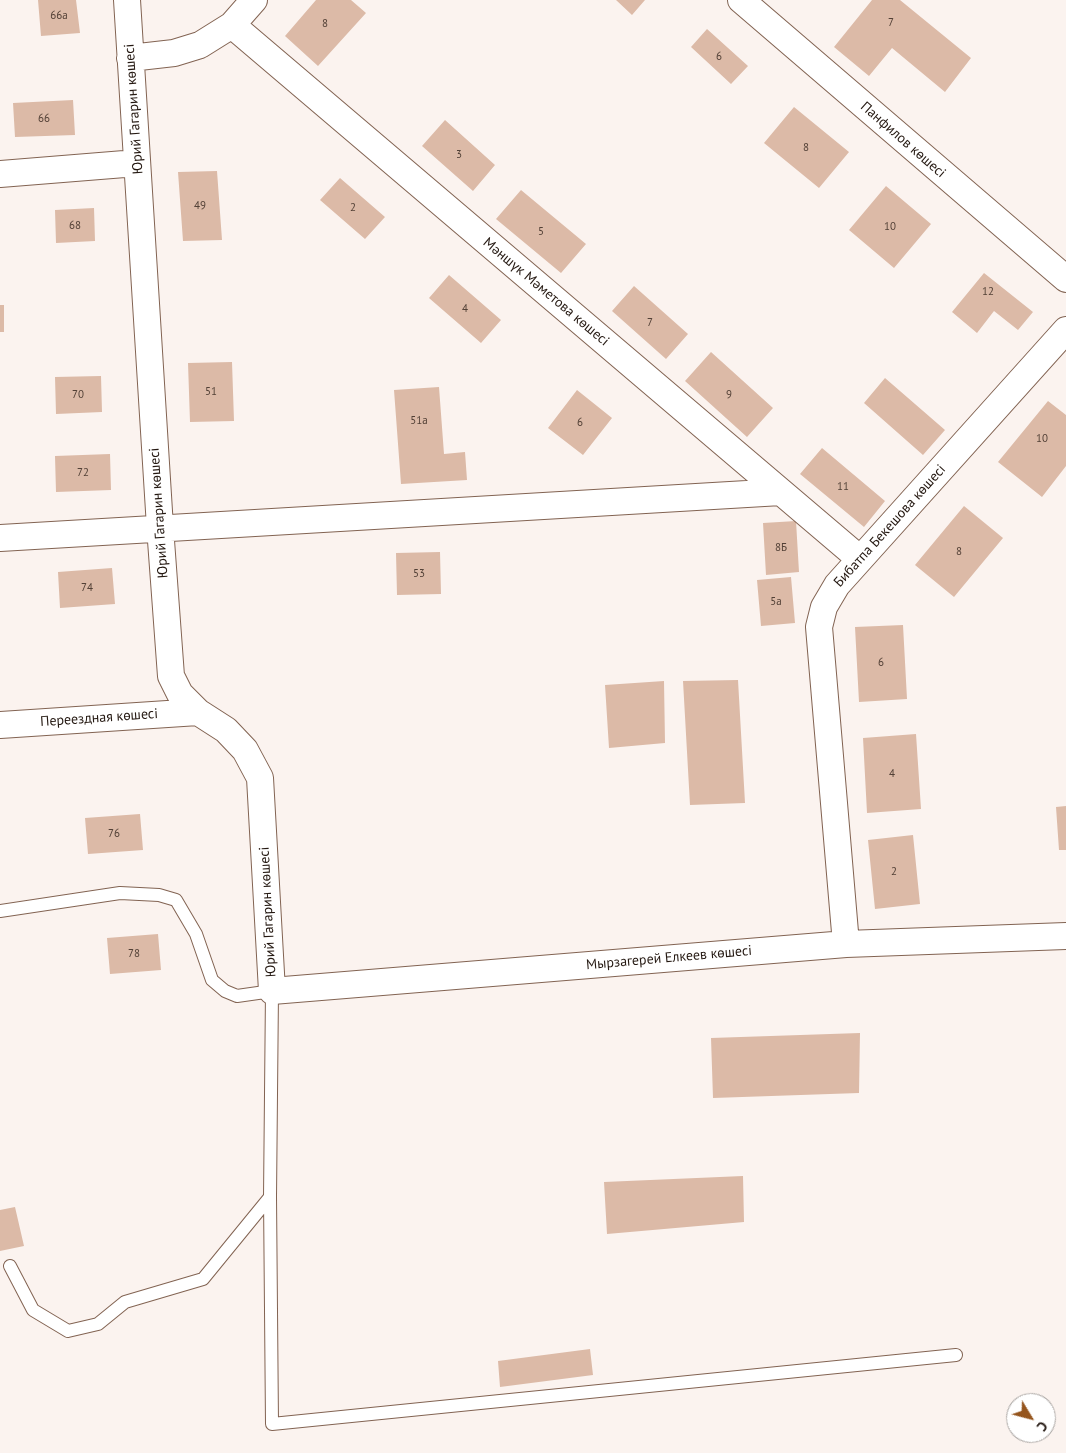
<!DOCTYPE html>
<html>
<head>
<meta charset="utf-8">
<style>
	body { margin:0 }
	#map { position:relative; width:1066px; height:1453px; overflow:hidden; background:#fbf3ef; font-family:"PT Sans",sans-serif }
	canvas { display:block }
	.north { position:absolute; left:1006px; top:1393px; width:50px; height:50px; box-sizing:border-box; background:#fff; border:1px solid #a7a3a0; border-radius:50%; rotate:127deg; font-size:14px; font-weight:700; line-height:20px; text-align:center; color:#241811 }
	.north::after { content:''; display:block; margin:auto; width:18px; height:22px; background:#95551d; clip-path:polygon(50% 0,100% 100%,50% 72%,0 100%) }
</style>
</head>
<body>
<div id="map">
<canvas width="1066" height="1453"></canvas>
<div class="north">С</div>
</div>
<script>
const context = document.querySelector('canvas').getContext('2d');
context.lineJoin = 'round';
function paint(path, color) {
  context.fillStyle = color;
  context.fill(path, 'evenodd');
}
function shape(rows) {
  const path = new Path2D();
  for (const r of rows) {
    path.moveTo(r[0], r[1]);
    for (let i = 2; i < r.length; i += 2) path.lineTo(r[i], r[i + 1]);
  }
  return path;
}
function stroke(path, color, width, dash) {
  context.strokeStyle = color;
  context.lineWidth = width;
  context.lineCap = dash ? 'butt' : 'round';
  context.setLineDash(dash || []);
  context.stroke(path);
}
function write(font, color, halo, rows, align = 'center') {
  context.font = font + ' "PT Sans",sans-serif';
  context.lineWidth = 5;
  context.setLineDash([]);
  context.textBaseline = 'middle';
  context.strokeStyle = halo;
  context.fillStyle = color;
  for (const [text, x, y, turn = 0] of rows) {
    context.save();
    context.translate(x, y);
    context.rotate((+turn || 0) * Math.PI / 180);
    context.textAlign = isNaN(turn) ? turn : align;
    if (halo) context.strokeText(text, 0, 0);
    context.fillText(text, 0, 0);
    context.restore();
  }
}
paint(shape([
	[38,0,76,0,80,33,41,36],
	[316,0,351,0,366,13,318,66,285,36],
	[616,0,645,0,632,15],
	[872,0,900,0,971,58,945,92,892,48,869,76,834,47],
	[707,29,748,66,731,84,691,47],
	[73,100,75,135,15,137,13,103],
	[794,107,849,152,819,188,764,143],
	[445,120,495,165,473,191,422,146],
	[217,171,222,240,183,241,178,172],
	[340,178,385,217,365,239,320,200],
	[886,186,931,224,894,268,849,230],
	[521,190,586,244,561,273,496,219],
	[94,208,95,241,56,243,55,210],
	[984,273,1033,312,1018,330,994,311,977,333,952,312],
	[449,275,501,320,481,343,429,298],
	[634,286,688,334,666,359,612,311],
	[0,305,4,305,4,332,0,332],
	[711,352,773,408,747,437,685,381],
	[232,362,234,421,190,422,188,363],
	[101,376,102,412,56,414,55,377],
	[885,378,945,430,923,455,864,403],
	[439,387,444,454,465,452,467,480,401,484,394,390],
	[577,390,612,418,583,455,548,428],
	[1048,401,1066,415,1066,466,1042,497,998,462],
	[822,448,885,501,864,527,800,474],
	[110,454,111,490,56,492,55,456],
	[964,506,1003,538,954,597,915,565],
	[796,521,799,572,766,575,763,523],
	[440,552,441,594,397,595,396,553],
	[112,568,115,604,60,608,58,572],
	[791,577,795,623,761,626,757,580],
	[903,625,907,699,859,702,855,627],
	[738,680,745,803,690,805,683,681],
	[664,681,665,743,609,748,605,685],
	[916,734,921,809,867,813,863,738],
	[1066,806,1066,850,1059,850,1056,807],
	[140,814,143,850,88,854,85,818],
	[913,835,920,904,875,909,868,840],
	[158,934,161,970,110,974,107,938],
	[860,1033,859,1093,713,1098,711,1038],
	[743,1176,744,1222,607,1234,604,1182],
	[15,1207,24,1246,0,1251,0,1210],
	[590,1349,593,1375,500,1387,498,1361]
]), '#dcbaa7');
const service = shape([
	[0,911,120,893,159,895,176,900,196,934,212,980,225,991,237,996,272,991,270,1197,272,1424,956,1355],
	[10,1266,33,1310,68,1331,98,1324,125,1302,203,1279,270,1197]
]);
const minor = shape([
	[127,0,160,527,171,676,180,694,198,712,226,730,245,750,260,778,272,991,846,944,1066,936],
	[741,0,1066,279],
	[232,25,860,559],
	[130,58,174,53,200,45,232,25,254,0],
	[0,174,137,163],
	[0,538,781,492],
	[0,725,198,712],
	[846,944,819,627,824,607,837,585,1066,330]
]);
stroke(service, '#826352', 14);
stroke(minor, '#826352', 28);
stroke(service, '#fff', 12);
stroke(minor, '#fff', 26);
write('11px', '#524036', null, [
	["66а",59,16],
	["7",891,23],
	["8",325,24],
	["6",719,57],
	["66",44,119],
	["8",806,148],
	["3",459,155],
	["49",200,206],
	["2",353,208],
	["68",75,226],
	["10",890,227],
	["5",541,232],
	["12",988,292],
	["4",465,309],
	["7",650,323],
	["51",211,392],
	["70",78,395],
	["9",729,395],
	["51а",419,421],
	["6",580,423],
	["10",1042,439],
	["72",83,473],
	["11",843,487],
	["8Б",781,548],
	["8",959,552],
	["53",419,574],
	["74",87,588],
	["5а",776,602],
	["6",881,663],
	["4",892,774],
	["76",114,834],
	["2",894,872],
	["78",134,954]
]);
write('14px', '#241811', '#fff', [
	["Юрий Гагарин көшесі",134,109,-94],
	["Панфилов көшесі",903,140,41],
	["Мәншүк Мәметова көшесі",546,292,40],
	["Юрий Гагарин көшесі",159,513,-94],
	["Бибатпа Бекешова көшесі",890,526,-48],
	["Переездная көшесі",99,718,-4],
	["Юрий Гагарин көшесі",268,912,-93],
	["Мырзагерей Елкеев көшесі",669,958,-5]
]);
</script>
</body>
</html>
